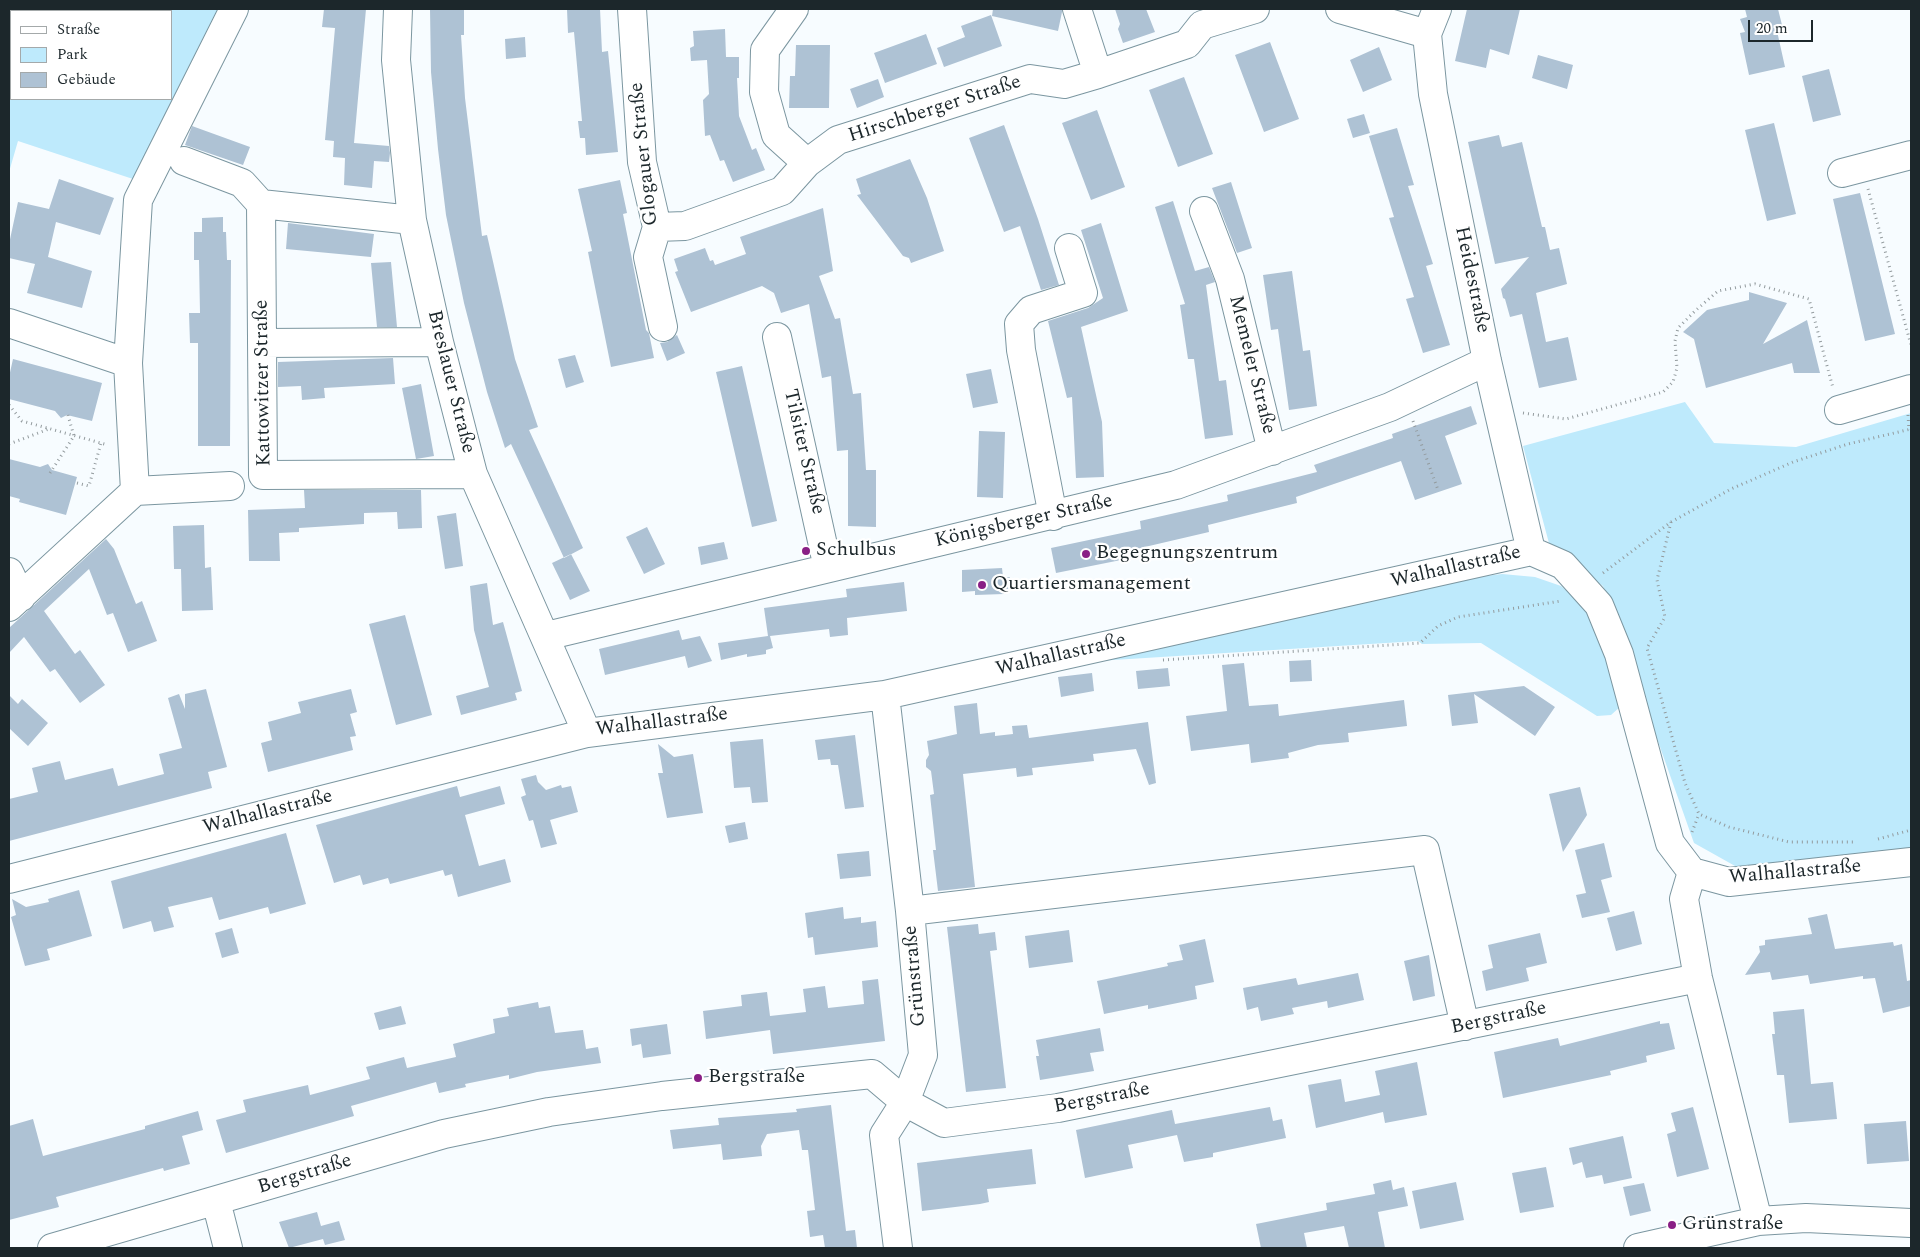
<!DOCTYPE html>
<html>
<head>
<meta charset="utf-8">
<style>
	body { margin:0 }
	#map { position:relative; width:1920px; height:1257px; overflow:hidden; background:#f7fcff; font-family:Spectral,serif }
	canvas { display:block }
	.frame { position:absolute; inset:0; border:10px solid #1c272b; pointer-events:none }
	.legend { position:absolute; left:10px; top:10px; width:162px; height:90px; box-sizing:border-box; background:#fff; border:1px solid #a4a9aa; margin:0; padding:6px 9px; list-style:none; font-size:15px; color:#1c272b }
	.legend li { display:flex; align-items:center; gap:10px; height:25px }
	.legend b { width:25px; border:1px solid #a4a9aa }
	.scale { position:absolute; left:1748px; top:20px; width:65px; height:22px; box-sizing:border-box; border:2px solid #1c272b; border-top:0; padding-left:6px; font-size:15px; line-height:18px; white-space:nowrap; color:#1c272b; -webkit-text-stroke:4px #fff; paint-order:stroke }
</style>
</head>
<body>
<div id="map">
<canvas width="1920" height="1257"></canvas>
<div class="frame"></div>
<ul class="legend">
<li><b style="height:6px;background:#fff"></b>Straße</li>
<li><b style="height:14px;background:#beeafc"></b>Park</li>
<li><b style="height:14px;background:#aec2d4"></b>Gebäude</li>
</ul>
<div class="scale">20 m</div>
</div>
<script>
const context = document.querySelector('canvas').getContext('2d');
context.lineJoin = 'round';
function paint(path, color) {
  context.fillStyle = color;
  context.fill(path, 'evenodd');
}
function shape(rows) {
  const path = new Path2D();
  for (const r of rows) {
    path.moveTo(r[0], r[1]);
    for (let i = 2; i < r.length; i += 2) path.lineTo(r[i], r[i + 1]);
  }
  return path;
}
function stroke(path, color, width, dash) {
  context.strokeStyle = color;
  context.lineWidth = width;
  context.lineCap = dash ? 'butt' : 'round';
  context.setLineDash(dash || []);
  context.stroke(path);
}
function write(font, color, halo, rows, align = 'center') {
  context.font = font + ' Spectral,serif';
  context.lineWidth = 4.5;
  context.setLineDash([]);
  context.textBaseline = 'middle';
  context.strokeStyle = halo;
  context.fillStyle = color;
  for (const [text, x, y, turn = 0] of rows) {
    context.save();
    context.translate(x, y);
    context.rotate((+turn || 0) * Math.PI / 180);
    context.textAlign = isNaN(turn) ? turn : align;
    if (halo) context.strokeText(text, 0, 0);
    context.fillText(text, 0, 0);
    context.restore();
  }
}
paint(shape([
	[18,9,225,9,139,181,18,141,9,172,9,35,11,28,11,99,171,99,171,11,17,11],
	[1685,402,1714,443,1796,447,1911,413,1911,853,1744,871,1694,843,1603,586,1550,547,1523,446],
	[1502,574,1535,577,1561,586,1588,609,1610,660,1621,706,1611,715,1597,716,1481,643,1422,644,1418,641,1081,662,1437,582]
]), '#beeafc');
paint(shape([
	[324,9,366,9,354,143,389,146,390,153,389,162,374,161,372,188,344,185,345,158,333,157,334,141,325,140,335,28,322,27],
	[430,9,464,9,464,35,461,35,465,98,482,236,487,235,515,359,538,427,529,430,583,548,564,558,511,444,505,448,487,392,464,303,446,215,438,149,431,72],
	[567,9,600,9,602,52,608,51,618,152,586,155,585,138,580,138,578,121,582,121,574,32,568,33],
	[993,9,1062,9,1062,12,1058,31,992,16],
	[1115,9,1146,9,1155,32,1123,43,1118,29,1120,24],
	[1467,9,1520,9,1509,55,1490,49,1486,68,1455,61],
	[1745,9,1778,9,1783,29,1777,31,1785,67,1749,75,1740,33,1745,32,1740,19,1747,17],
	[991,15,1002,46,944,67,937,48,965,37,961,26],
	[725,29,726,57,739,57,739,78,737,78,739,116,752,150,756,148,765,170,733,182,724,160,720,161,710,135,705,136,703,100,709,94,707,60,691,61,690,48,694,46,693,31],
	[926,34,937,64,885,83,874,53],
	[525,37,526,57,506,59,505,39],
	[1270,42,1299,119,1264,132,1235,55],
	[796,45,830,45,829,108,789,108,790,76,795,76],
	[1379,47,1392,80,1363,92,1350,60],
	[1538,55,1573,65,1567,89,1532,78],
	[1829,69,1841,115,1813,122,1802,76],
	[1184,77,1213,154,1178,167,1149,90],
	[878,79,884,97,857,108,850,89],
	[1097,110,1125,187,1091,200,1062,123],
	[1364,114,1370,133,1353,138,1347,119],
	[1774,123,1796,214,1767,221,1745,130],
	[1004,125,1038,219,1059,285,1041,290,1020,226,1004,232,969,138],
	[192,126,250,147,243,165,185,145],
	[1397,128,1414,185,1408,186,1433,264,1426,266,1450,345,1423,353,1406,299,1414,297,1389,218,1394,217,1369,136],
	[1499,135,1502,147,1522,142,1542,227,1545,227,1550,250,1559,248,1567,284,1536,293,1546,342,1568,337,1577,380,1539,388,1522,314,1510,317,1505,299,1503,298,1501,289,1529,257,1495,264,1468,142],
	[910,159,927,198,944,251,911,263,909,258,903,256,857,195,861,194,856,179],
	[59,179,114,198,100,235,56,222,48,257,92,271,82,308,27,293,35,264,9,258,9,244,18,202,49,209],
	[620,180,627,213,623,214,646,330,649,333,654,358,611,367,588,252,592,251,578,189],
	[1231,182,1252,248,1237,253,1212,188],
	[1860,193,1895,334,1865,341,1833,199],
	[1173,201,1195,271,1209,267,1215,282,1206,285,1219,381,1226,380,1233,435,1205,439,1194,359,1188,359,1180,305,1185,304,1155,207],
	[823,208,833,271,819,276,835,319,840,318,853,394,861,393,866,470,876,470,876,527,848,526,848,450,837,451,831,376,822,378,809,304,781,313,774,293,762,286,691,312,675,272,678,271,674,259,705,248,710,261,713,260,715,265,746,254,740,237],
	[223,217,223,232,226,232,227,260,231,260,230,446,198,446,198,343,190,343,189,313,200,313,199,260,194,260,194,232,202,232,202,218],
	[288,223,374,234,371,257,286,249],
	[1101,223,1128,311,1081,327,1102,422,1104,477,1076,478,1072,397,1067,398,1048,321,1088,308,1103,298,1081,230],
	[391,262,397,327,377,327,371,263],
	[1292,271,1303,351,1310,350,1317,406,1289,410,1278,329,1271,330,1263,275],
	[1749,292,1787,303,1763,344,1807,320,1820,373,1794,373,1792,363,1706,388,1694,339,1683,332,1707,310,1749,300],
	[677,335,685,353,667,361,660,343,667,342],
	[575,355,584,382,566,388,558,359],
	[393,358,395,384,324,388,325,398,302,400,301,386,278,387,278,362],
	[13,359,102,383,92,421,67,415,61,418,55,411,9,399,9,377],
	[742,366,777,521,752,527,716,372],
	[991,369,998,403,973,408,966,374],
	[421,384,434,456,416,459,402,388],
	[1471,406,1477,424,1445,436,1462,484,1415,500,1401,461,1296,497,1297,503,1208,525,1209,532,1119,553,1121,560,1056,573,1051,548,1141,529,1140,521,1228,501,1227,495,1317,472,1314,465,1393,438,1392,434],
	[979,431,1005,432,1003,498,977,497],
	[9,459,40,467,48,464,52,470,77,477,66,515,19,502,20,499,9,496],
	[304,490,421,490,422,528,398,529,397,512,364,513,364,524,299,528,299,532,279,533,280,561,249,561,248,510,305,508],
	[456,513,463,566,445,569,437,516],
	[204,525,205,568,211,567,213,610,182,611,181,569,174,569,173,526],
	[647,527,665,564,644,574,626,537],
	[106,539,114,549,136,604,142,601,157,641,128,652,113,613,107,615,89,569,44,611,75,654,80,650,105,685,80,703,55,669,50,672,24,637,9,653,9,628],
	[724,542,728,559,701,565,698,547],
	[571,554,590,591,570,600,552,563],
	[1002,568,1003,577,1010,577,1010,589,1004,590,1004,594,975,595,975,591,962,592,962,570],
	[904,582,907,611,847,618,848,635,830,637,829,629,770,636,773,648,766,650,766,654,747,657,747,654,721,660,718,643,768,636,764,608,847,597,846,589],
	[487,583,493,625,503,622,522,691,515,693,517,700,461,715,456,696,489,687,474,630,470,586],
	[405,615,432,715,396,725,369,624],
	[679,630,682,640,700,636,712,661,688,668,685,656,605,675,599,649],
	[1311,660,1312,681,1290,682,1289,661],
	[1244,663,1249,706,1278,704,1279,716,1404,700,1407,726,1348,733,1349,742,1318,745,1288,753,1289,758,1251,763,1249,744,1191,751,1186,716,1227,711,1222,665],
	[1168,668,1170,686,1138,689,1136,671],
	[1092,673,1094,691,1061,697,1058,677],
	[1524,686,1555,707,1535,736,1474,694,1478,723,1452,726,1448,695],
	[206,689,227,767,208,772,212,788,9,841,9,799,38,792,32,768,60,761,65,780,113,768,118,786,164,774,159,754,182,748,168,698,179,694,185,709,185,694],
	[351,689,357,712,350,714,356,736,350,737,353,750,268,772,261,743,272,740,268,722,301,713,298,702],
	[9,695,18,704,22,699,48,723,28,746,9,728],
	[977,703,980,734,995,732,995,736,1013,734,1012,726,1027,725,1029,738,1148,722,1156,783,1149,785,1136,749,1093,754,1094,761,1032,768,1033,775,1017,777,1016,768,963,774,975,887,938,891,933,850,936,850,930,795,934,794,931,771,926,767,926,760,929,755,927,741,957,734,954,706],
	[855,735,864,807,845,809,838,765,831,765,830,759,818,760,815,740],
	[763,739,768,802,752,803,750,787,734,788,730,742],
	[658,744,674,757,693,754,703,813,667,818,658,773,663,773],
	[536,775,538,782,546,790,561,785,562,788,571,786,578,812,550,820,557,844,541,848,533,820,529,821,521,797,526,795,521,779],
	[457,786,460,797,500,786,505,804,465,815,479,866,505,859,511,882,458,897,452,874,445,876,443,870,390,884,388,878,363,885,360,875,334,883,316,825],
	[1580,787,1587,815,1563,852,1549,794],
	[745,822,748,839,729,843,725,826],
	[286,833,306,904,270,914,268,907,219,920,212,897,168,907,174,927,154,932,151,921,123,929,111,881],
	[1604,843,1612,877,1601,880,1610,912,1582,918,1576,895,1586,893,1575,850],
	[869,851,871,876,840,879,837,854],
	[79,890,92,936,47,949,50,960,25,966,11,917,16,915,12,899,26,907,49,902,48,899],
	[843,907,844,919,861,917,861,923,876,921,878,947,815,955,813,937,808,938,805,913],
	[1634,911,1642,944,1616,951,1607,918],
	[1827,914,1835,949,1893,942,1894,946,1902,944,1907,981,1911,980,1911,1006,1883,1013,1875,978,1863,979,1863,976,1810,984,1808,975,1772,980,1770,972,1745,975,1760,952,1759,946,1765,945,1765,940,1812,934,1808,918],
	[978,924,979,934,995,932,997,950,990,951,1006,1088,966,1092,947,927],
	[232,928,239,953,222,958,215,933],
	[1069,930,1073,962,1029,968,1025,936],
	[1540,933,1547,963,1526,968,1529,981,1486,991,1482,971,1493,968,1488,945],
	[1205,939,1214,982,1195,986,1197,999,1148,1009,1148,1005,1104,1014,1097,981,1168,966,1167,963,1183,960,1179,945],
	[1429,955,1435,996,1413,1001,1404,961],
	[1358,973,1364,1000,1328,1008,1327,1001,1292,1008,1294,1014,1261,1021,1258,1007,1247,1010,1243,988,1296,978,1298,985],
	[878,979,885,1041,773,1054,770,1030,706,1039,703,1011,742,1006,741,995,767,992,770,1016,806,1012,803,989,825,986,828,1008,864,1004,862,981],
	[538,1002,539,1008,550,1006,555,1033,583,1030,586,1049,598,1047,601,1063,537,1072,509,1079,509,1075,465,1084,466,1087,439,1093,436,1082,351,1106,354,1116,226,1153,216,1120,246,1112,243,1100,308,1085,310,1095,370,1079,366,1067,404,1057,407,1068,456,1057,453,1044,495,1033,493,1019,509,1016,507,1008],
	[401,1006,406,1024,379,1030,374,1013],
	[1804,1009,1811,1084,1833,1082,1837,1119,1789,1123,1784,1075,1777,1075,1772,1034,1775,1034,1773,1012],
	[1660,1021,1660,1024,1669,1023,1675,1049,1646,1056,1647,1062,1610,1071,1611,1075,1503,1098,1494,1052,1558,1038,1560,1046],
	[667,1024,671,1054,643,1058,641,1044,632,1046,630,1029],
	[1100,1028,1104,1051,1090,1053,1094,1071,1040,1080,1036,1056,1039,1056,1036,1040],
	[1417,1062,1427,1115,1385,1123,1383,1112,1316,1128,1308,1085,1341,1079,1345,1102,1380,1095,1375,1071],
	[831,1105,846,1231,855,1230,857,1248,825,1248,823,1235,810,1237,807,1211,815,1210,808,1150,802,1150,799,1130,767,1134,761,1146,762,1156,723,1160,721,1144,673,1149,670,1130,719,1125,718,1118,797,1112,796,1109],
	[1270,1107,1273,1121,1282,1119,1286,1138,1213,1153,1213,1157,1184,1162,1177,1135,1128,1145,1133,1168,1085,1178,1076,1130,1172,1110,1175,1124],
	[1693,1107,1709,1169,1677,1177,1667,1134,1676,1131,1671,1113],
	[198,1111,203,1130,182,1136,190,1164,164,1171,163,1168,56,1197,59,1207,9,1220,9,1126,33,1119,43,1156,145,1129,145,1126],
	[1906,1121,1909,1161,1867,1164,1864,1124],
	[1623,1136,1632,1178,1604,1184,1602,1175,1586,1178,1582,1162,1573,1165,1569,1148],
	[1032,1149,1036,1184,987,1189,989,1202,980,1204,922,1211,917,1163],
	[1546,1167,1554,1207,1520,1213,1512,1173],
	[1391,1180,1393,1190,1404,1187,1408,1206,1378,1212,1385,1248,1349,1248,1344,1226,1304,1233,1307,1248,1261,1248,1256,1224,1327,1210,1326,1203,1375,1194,1373,1184],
	[1456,1182,1464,1220,1420,1229,1412,1191],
	[1644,1183,1651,1211,1630,1216,1623,1187],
	[317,1212,321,1226,339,1221,345,1240,325,1245,323,1239,289,1248,279,1222]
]), '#aec2d4');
const minor = shape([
	[398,9,396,60,412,220,439,342,473,474,587,733],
	[632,9,642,162,657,227,648,257,663,327],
	[794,9,765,50,764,92,776,135,807,163],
	[1077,9,1098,74],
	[1340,9,1427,34],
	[1437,9,1427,34,1433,94,1487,361,1531,551],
	[184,161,242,183,261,204],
	[1842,173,1911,155],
	[261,204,263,475,473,474],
	[261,204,412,220],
	[1204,211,1230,279,1272,451],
	[657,227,685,226,782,191,807,163,838,140,1030,79,1064,84,1098,74,1187,44,1202,25,1255,9],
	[9,323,128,363],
	[777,337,828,568],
	[262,343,439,342],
	[1839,410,1911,389],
	[135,491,230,486],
	[1053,516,1021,350,1019,324,1031,310,1083,293,1069,248],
	[9,572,21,597],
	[9,607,135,491,128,363,138,200,234,9],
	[546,636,1176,485,1390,407,1487,361],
	[885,695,910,911,923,1055,905,1102,884,1135,898,1248],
	[1692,872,1684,899,1698,978,1758,1221],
	[9,879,587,733,885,695,1531,551,1563,565,1599,605,1619,654,1670,843,1692,872,1729,882,1911,862],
	[910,911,1425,850,1465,1026],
	[216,1201,228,1248],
	[52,1248,444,1134,549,1112,662,1096,872,1074,905,1102,944,1123,1058,1108,1698,978],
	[1638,1248,1758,1221,1806,1218,1911,1223]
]);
stroke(minor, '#7b96a0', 30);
stroke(shape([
	[1868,189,1911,345],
	[9,405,22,421,108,445],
	[1523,413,1566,419,1663,392,1673,382,1677,368,1675,341,1678,328,1695,311,1718,291,1755,284,1809,299,1833,388],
	[1908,415,1909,430],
	[1413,421,1438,490],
	[9,444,49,429],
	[50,473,74,436,67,412],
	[77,483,89,486,101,443],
	[1671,522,1657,580,1665,617,1647,648,1685,783,1699,814,1729,827,1789,842,1855,842],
	[1603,573,1671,522,1731,489,1793,462,1848,444,1911,429],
	[1163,660,1420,643,1438,626,1458,617,1561,601],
	[1692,832,1699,814],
	[1878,839,1911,830]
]), '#939b9e', 3, [1, 4]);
stroke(minor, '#fff', 28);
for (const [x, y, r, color] of [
	[806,551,5,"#891f85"],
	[1086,554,5,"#891f85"],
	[982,585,5,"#891f85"],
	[698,1078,5,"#891f85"],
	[1672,1225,5,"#891f85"]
]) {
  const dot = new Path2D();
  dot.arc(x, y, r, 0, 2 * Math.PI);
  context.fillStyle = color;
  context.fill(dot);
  stroke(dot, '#fff', 2);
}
write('20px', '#1c272b', '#fff', [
	["Hirschberger Straße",935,110,-18],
	["Glogauer Straße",645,154,-96],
	["Heidestraße",1471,280,78],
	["Memeler Straße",1251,365,76],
	["Breslauer Straße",450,382,76],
	["Kattowitzer Straße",264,383,-91],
	["Tilsiter Straße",803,452,77],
	["Königsberger Straße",1024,522,-13],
	["Walhallastraße",1456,568,-13],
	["Walhallastraße",1061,656,-13],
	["Walhallastraße",662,723,-7],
	["Walhallastraße",268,813,-14],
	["Walhallastraße",1795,873,-5],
	["Grünstraße",916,976,-95],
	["Bergstraße",1499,1019,-12],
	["Bergstraße",1102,1099,-11],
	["Bergstraße",305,1175,-17]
]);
write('20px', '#1c272b', '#fff', [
	["Schulbus",816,551],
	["Begegnungszentrum",1096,554],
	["Quartiersmanagement",992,585],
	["Bergstraße",708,1078],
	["Grünstraße",1682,1225]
], 'left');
</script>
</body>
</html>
